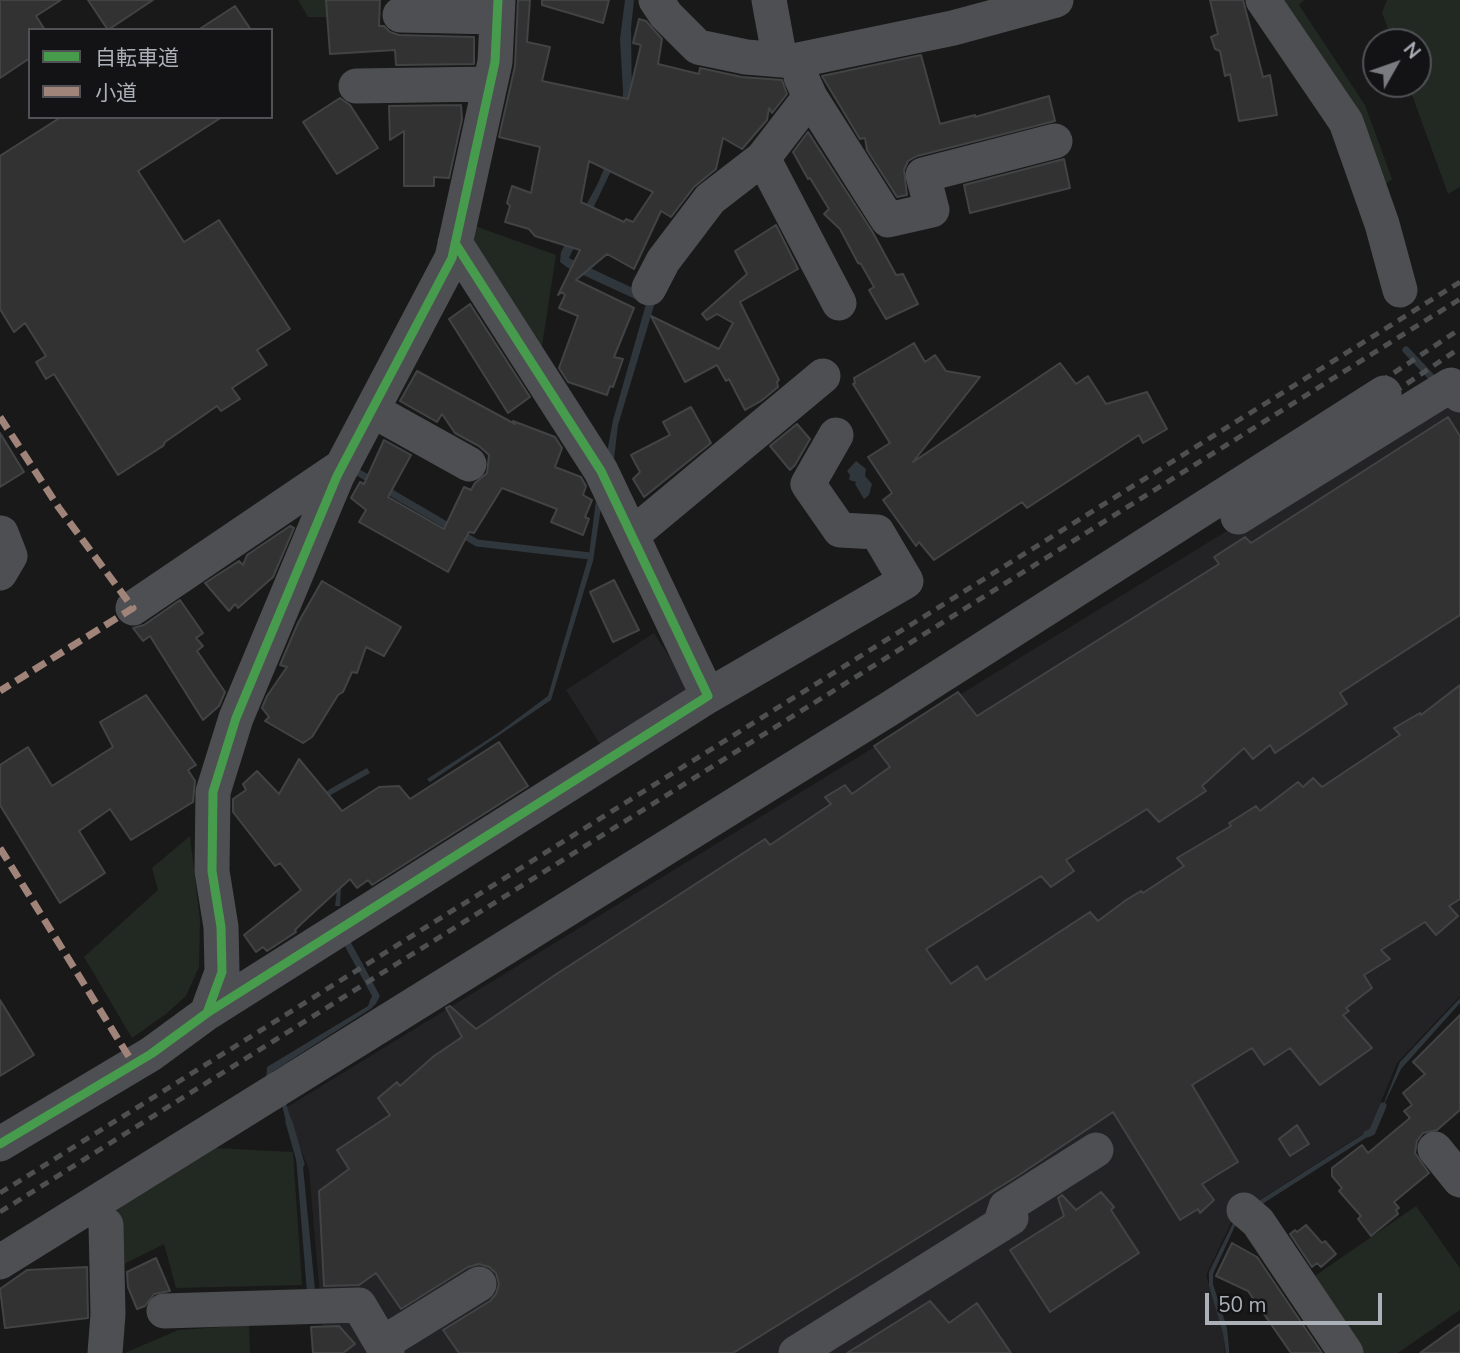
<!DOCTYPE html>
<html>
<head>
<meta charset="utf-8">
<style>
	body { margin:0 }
	#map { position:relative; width:1460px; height:1353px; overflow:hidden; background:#191919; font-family:"Nunito Sans","Noto Sans JP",sans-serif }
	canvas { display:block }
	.legend { position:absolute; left:28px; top:28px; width:245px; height:91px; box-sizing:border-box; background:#131315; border:2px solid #505256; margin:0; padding:9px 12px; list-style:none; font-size:21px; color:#acb0b8 }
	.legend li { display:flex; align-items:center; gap:14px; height:35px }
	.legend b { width:35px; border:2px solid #505256 }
	.north { position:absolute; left:1362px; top:28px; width:70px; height:70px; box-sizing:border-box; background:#131315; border:2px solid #505256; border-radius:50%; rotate:50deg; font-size:19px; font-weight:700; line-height:28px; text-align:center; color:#acb0b8 }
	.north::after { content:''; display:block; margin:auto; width:24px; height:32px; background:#797b80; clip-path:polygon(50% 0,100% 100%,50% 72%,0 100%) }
	.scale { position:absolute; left:1205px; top:1293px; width:177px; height:32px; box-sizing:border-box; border:4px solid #acb0b8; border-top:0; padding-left:9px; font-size:21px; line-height:24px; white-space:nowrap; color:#acb0b8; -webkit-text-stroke:5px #131315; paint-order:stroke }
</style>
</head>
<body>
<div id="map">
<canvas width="1460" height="1353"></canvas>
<ul class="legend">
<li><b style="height:9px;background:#469c4c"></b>自転車道</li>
<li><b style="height:9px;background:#a18479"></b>小道</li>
</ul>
<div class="north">N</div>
<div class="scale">50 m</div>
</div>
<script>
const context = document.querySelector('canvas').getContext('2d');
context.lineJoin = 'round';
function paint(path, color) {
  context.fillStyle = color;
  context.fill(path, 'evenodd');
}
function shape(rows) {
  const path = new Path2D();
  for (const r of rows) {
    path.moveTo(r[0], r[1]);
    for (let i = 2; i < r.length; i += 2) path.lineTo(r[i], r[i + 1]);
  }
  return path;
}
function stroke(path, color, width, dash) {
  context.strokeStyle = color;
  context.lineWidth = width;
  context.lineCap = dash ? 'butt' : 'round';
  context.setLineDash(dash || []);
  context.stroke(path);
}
paint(shape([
	[1460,388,1460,996,1397,1063,1369,1130,1250,1206,1232,1221,1206,1275,1224,1332,1225,1353,325,1353,309,1170,284,1109],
	[654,633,690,689,602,747,566,690]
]), '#232325');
paint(shape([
	[298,0,348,0,373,17,308,17],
	[1270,0,1304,0,1299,5,1365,105,1392,179,1379,190],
	[1387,0,1460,0,1460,187,1448,194,1408,84,1418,84,1418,42,1393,42,1382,13],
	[475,226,556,255,541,352,471,253],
	[190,836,200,920,199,967,186,996,166,1014,132,1038,84,957,158,890,152,868],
	[216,1148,293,1152,302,1285,176,1288,164,1244,116,1268,115,1211],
	[1416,1206,1460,1268,1460,1310,1398,1353,1353,1353,1309,1280],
	[249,1325,250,1353,125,1353,178,1330]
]), '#222822');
paint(shape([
	[625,0,634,0,631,28,632,104,628,136,569,258,656,299,618,425,614,459,606,458,613,420,646,304,568,268,560,262,561,252,598,183,615,143,622,116,623,91,620,39],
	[856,461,866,469,865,476,872,484,869,495,864,499,855,484,856,482,849,480,850,475,847,471],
	[596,500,602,501,593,561,551,700,430,782,427,779,498,733,548,696,589,555],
	[367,768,370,773,327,797,342,868,340,906,335,906,339,875,323,795,330,789],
	[373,995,378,996,372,1008,272,1072,285,1100,294,1129,288,1130,282,1105,266,1080,267,1067,368,1006],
	[1460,998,1460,1003,1401,1069,1380,1113,1400,1062],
	[1373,1128,1372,1134,1256,1208,1235,1226,1213,1274,1213,1284,1227,1328,1229,1348,1229,1353,1226,1353,1223,1333,1209,1286,1209,1272,1233,1223,1254,1204],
	[302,1156,315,1290,307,1292,296,1157]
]), '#2f363c');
stroke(shape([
	[1406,350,1436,382],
	[359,473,373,481],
	[383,488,477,543,590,556],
	[345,939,376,996,373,1002],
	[289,1122,301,1164],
	[1367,1134,1372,1132,1383,1106]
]), '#2f363c', 7);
const building = shape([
	[0,0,61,0,36,16,45,30,30,30,30,58,0,78,0,0],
	[88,0,153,0,108,30,88,0],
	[326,0,380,0,379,26,384,26,390,32,399,35,474,37,474,64,396,65,395,50,330,54,326,0],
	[518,0,530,0,527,42,550,47,542,81,628,99,641,45,633,43,639,19,646,21,662,39,658,64,699,74,700,68,742,77,782,80,787,94,772,113,769,108,767,120,742,149,723,138,716,169,694,187,671,217,661,211,634,269,607,254,576,280,634,308,614,357,623,359,613,387,610,386,607,395,568,382,559,368,578,316,559,308,565,295,562,292,558,295,580,250,535,236,529,229,505,222,510,206,507,203,512,186,531,193,540,147,499,137,515,66,518,0],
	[589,161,653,192,633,222,626,219,624,222,581,202,589,161],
	[542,0,609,0,603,23,542,5,542,0],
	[1210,0,1243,0,1263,77,1270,75,1277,115,1239,121,1230,74,1225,76,1220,51,1215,49,1211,37,1218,34,1210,0],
	[235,6,251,30,198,30,235,6],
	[921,55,940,124,975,115,975,117,1049,96,1055,121,917,156,908,161,904,170,907,195,897,197,867,150,865,138,860,139,822,76,921,55],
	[340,98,350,105,378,148,337,174,303,122,340,98],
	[461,105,462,119,449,178,434,177,434,186,404,186,404,131,390,140,389,106,461,105],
	[61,117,222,117,138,171,184,242,219,220,290,329,257,350,267,365,232,388,240,399,221,411,217,406,165,442,163,446,118,475,54,374,46,379,36,362,46,356,25,323,14,332,0,309,0,156,61,117],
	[808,132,872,231,896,275,903,274,918,304,886,319,869,290,874,287,861,264,858,263,840,229,824,214,829,209,810,178,808,179,793,152,808,132],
	[1064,159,1070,188,970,213,964,185,1064,159],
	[776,225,798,269,740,302,779,380,777,382,778,387,761,401,745,410,729,379,726,381,717,365,685,382,651,316,719,349,733,323,717,314,707,320,702,314,747,274,735,251,776,225],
	[470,304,530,397,508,413,449,319,470,304],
	[914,343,925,362,935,355,946,371,980,377,913,462,1060,363,1076,384,1088,376,1106,404,1147,392,1167,429,1143,443,1139,435,1027,508,1022,502,934,560,919,542,916,546,883,500,892,493,868,457,890,443,853,384,855,383,854,378,914,343],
	[417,371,515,424,513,421,555,437,562,448,555,467,581,477,586,486,583,495,592,500,585,517,589,519,583,535,551,522,557,509,502,488,474,533,469,532,448,572,359,522,366,510,351,498,360,482,364,484,384,440,411,455,388,497,444,529,464,487,471,490,475,483,487,473,489,455,479,446,455,433,442,414,437,422,400,401,417,371],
	[691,407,711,443,644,497,633,479,640,472,631,455,670,435,663,422,691,407],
	[1448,417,1460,436,1460,615,1340,693,1347,704,1275,753,1270,745,1253,759,1244,748,1202,786,1206,791,1159,822,1147,809,1066,860,1074,871,1051,887,1041,876,926,949,951,984,977,966,986,980,1090,912,1098,921,1126,900,1141,891,1143,893,1184,866,1177,858,1231,826,1229,823,1256,806,1260,811,1298,782,1303,787,1313,778,1322,787,1400,735,1394,728,1420,713,1421,715,1460,685,1460,899,1449,906,1458,916,1436,935,1425,922,1381,950,1390,959,1364,975,1372,988,1346,1008,1349,1011,1343,1015,1372,1048,1320,1085,1290,1048,1264,1065,1252,1048,1192,1085,1238,1162,1202,1184,1214,1200,1200,1213,1198,1209,1180,1220,1113,1112,1019,1175,733,1353,459,1353,443,1330,490,1301,496,1294,499,1284,496,1273,489,1267,479,1264,468,1267,401,1309,376,1273,359,1285,324,1286,319,1191,349,1169,337,1150,390,1115,378,1098,397,1082,400,1086,434,1056,462,1037,446,1008,450,1006,476,1029,555,975,765,839,770,845,831,804,825,797,845,785,852,794,890,767,874,746,958,692,977,716,1219,564,1214,557,1245,537,1251,543,1448,417],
	[797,424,810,439,795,465,790,470,770,446,797,424],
	[0,433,24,472,0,487,0,433],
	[290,526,294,528,273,577,238,608,235,604,229,611,205,583,239,561,243,565,247,555,290,526],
	[614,580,639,630,613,642,590,592,614,580],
	[322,581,401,627,384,656,366,647,357,673,352,672,343,692,338,695,312,737,303,743,265,721,269,717,262,708,267,696,287,667,280,665,298,623,322,581],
	[180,600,203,633,196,638,203,646,197,651,225,692,219,706,203,720,150,636,143,641,133,628,144,625,180,600],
	[146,695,196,765,188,770,195,781,193,802,131,840,110,809,79,831,105,873,60,903,0,805,0,765,28,747,52,786,113,747,100,722,146,695],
	[499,742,528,786,372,885,368,880,357,888,350,879,301,924,295,930,296,932,267,951,263,947,256,952,244,935,301,890,280,863,275,866,233,812,233,799,246,790,243,784,257,771,279,794,299,759,342,811,379,787,399,786,410,799,499,742],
	[0,1000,34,1055,0,1076,0,1000],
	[1460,1015,1460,1110,1437,1130,1423,1133,1417,1141,1415,1153,1429,1173,1394,1202,1399,1208,1396,1210,1398,1214,1371,1236,1358,1219,1361,1216,1339,1191,1342,1188,1332,1176,1332,1168,1362,1145,1368,1153,1410,1118,1404,1111,1412,1105,1403,1093,1425,1074,1413,1062,1460,1015],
	[1297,1125,1309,1144,1290,1156,1279,1139,1297,1125],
	[1101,1192,1114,1207,1111,1210,1139,1253,1050,1312,1010,1250,1064,1216,1058,1198,1062,1195,1076,1210,1101,1192],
	[1306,1225,1322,1243,1325,1241,1336,1254,1321,1267,1317,1263,1312,1267,1290,1234,1295,1230,1297,1232,1306,1225],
	[1232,1243,1257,1257,1322,1353,1291,1353,1248,1291,1216,1276,1232,1243],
	[156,1258,170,1291,154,1294,145,1306,137,1309,128,1287,127,1272,156,1258],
	[87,1267,88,1318,5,1328,0,1289,27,1270,87,1267],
	[930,1301,949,1323,977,1303,1011,1353,847,1353,930,1301],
	[1460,1324,1460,1353,1420,1353,1460,1324],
	[339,1326,355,1344,343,1353,313,1353,311,1327,339,1326]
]);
paint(building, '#323233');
stroke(building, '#424345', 2);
stroke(shape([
	[656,0,666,15,698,47,746,57,794,61,953,28,1056,0],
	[769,0,780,60],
	[1263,0,1346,122,1382,224,1400,290],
	[400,15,497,17],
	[356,86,490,84],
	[810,97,888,220,932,210,923,175,1055,141],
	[763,158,839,303],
	[649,288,663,261,710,199,763,158,810,97,801,77],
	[372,410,469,464],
	[1238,517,1451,385,1460,395],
	[632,535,823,376],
	[0,573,10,556,1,533],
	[133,608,341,467],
	[708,696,906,581,877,532,840,530,808,484,836,435],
	[207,1013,708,696,601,471,455,243],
	[0,1144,151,1054,207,1013,222,972,221,927,212,871,213,792,236,718,337,476,452,258,495,62,498,0],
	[1435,1149,1460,1180],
	[1244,1210,1258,1222,1346,1353],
	[1000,1225,1006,1207,1096,1150],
	[0,1262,889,709,1384,393],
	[164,1311,359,1305,382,1344],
	[105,1353,108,1314,106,1225],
	[387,1353,382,1344,479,1284],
	[796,1353,1011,1218]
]), '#4e4f52', 35);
stroke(shape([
	[0,1193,1460,282],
	[0,1212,1460,299],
	[0,1252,557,906,1231,481,1460,329],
	[0,1272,742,812,1239,496,1460,348]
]), '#4e4f51', 5, [9, 7]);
stroke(shape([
	[0,417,59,508,133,608,0,691],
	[0,848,134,1065]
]), '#a18479', 7, [14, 7]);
stroke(shape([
	[207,1013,708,696,601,471,455,243],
	[0,1144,151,1054,207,1013,222,972,221,927,212,871,213,792,236,718,337,476,452,258,495,62,498,0]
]), '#469c4c', 9);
</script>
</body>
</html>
